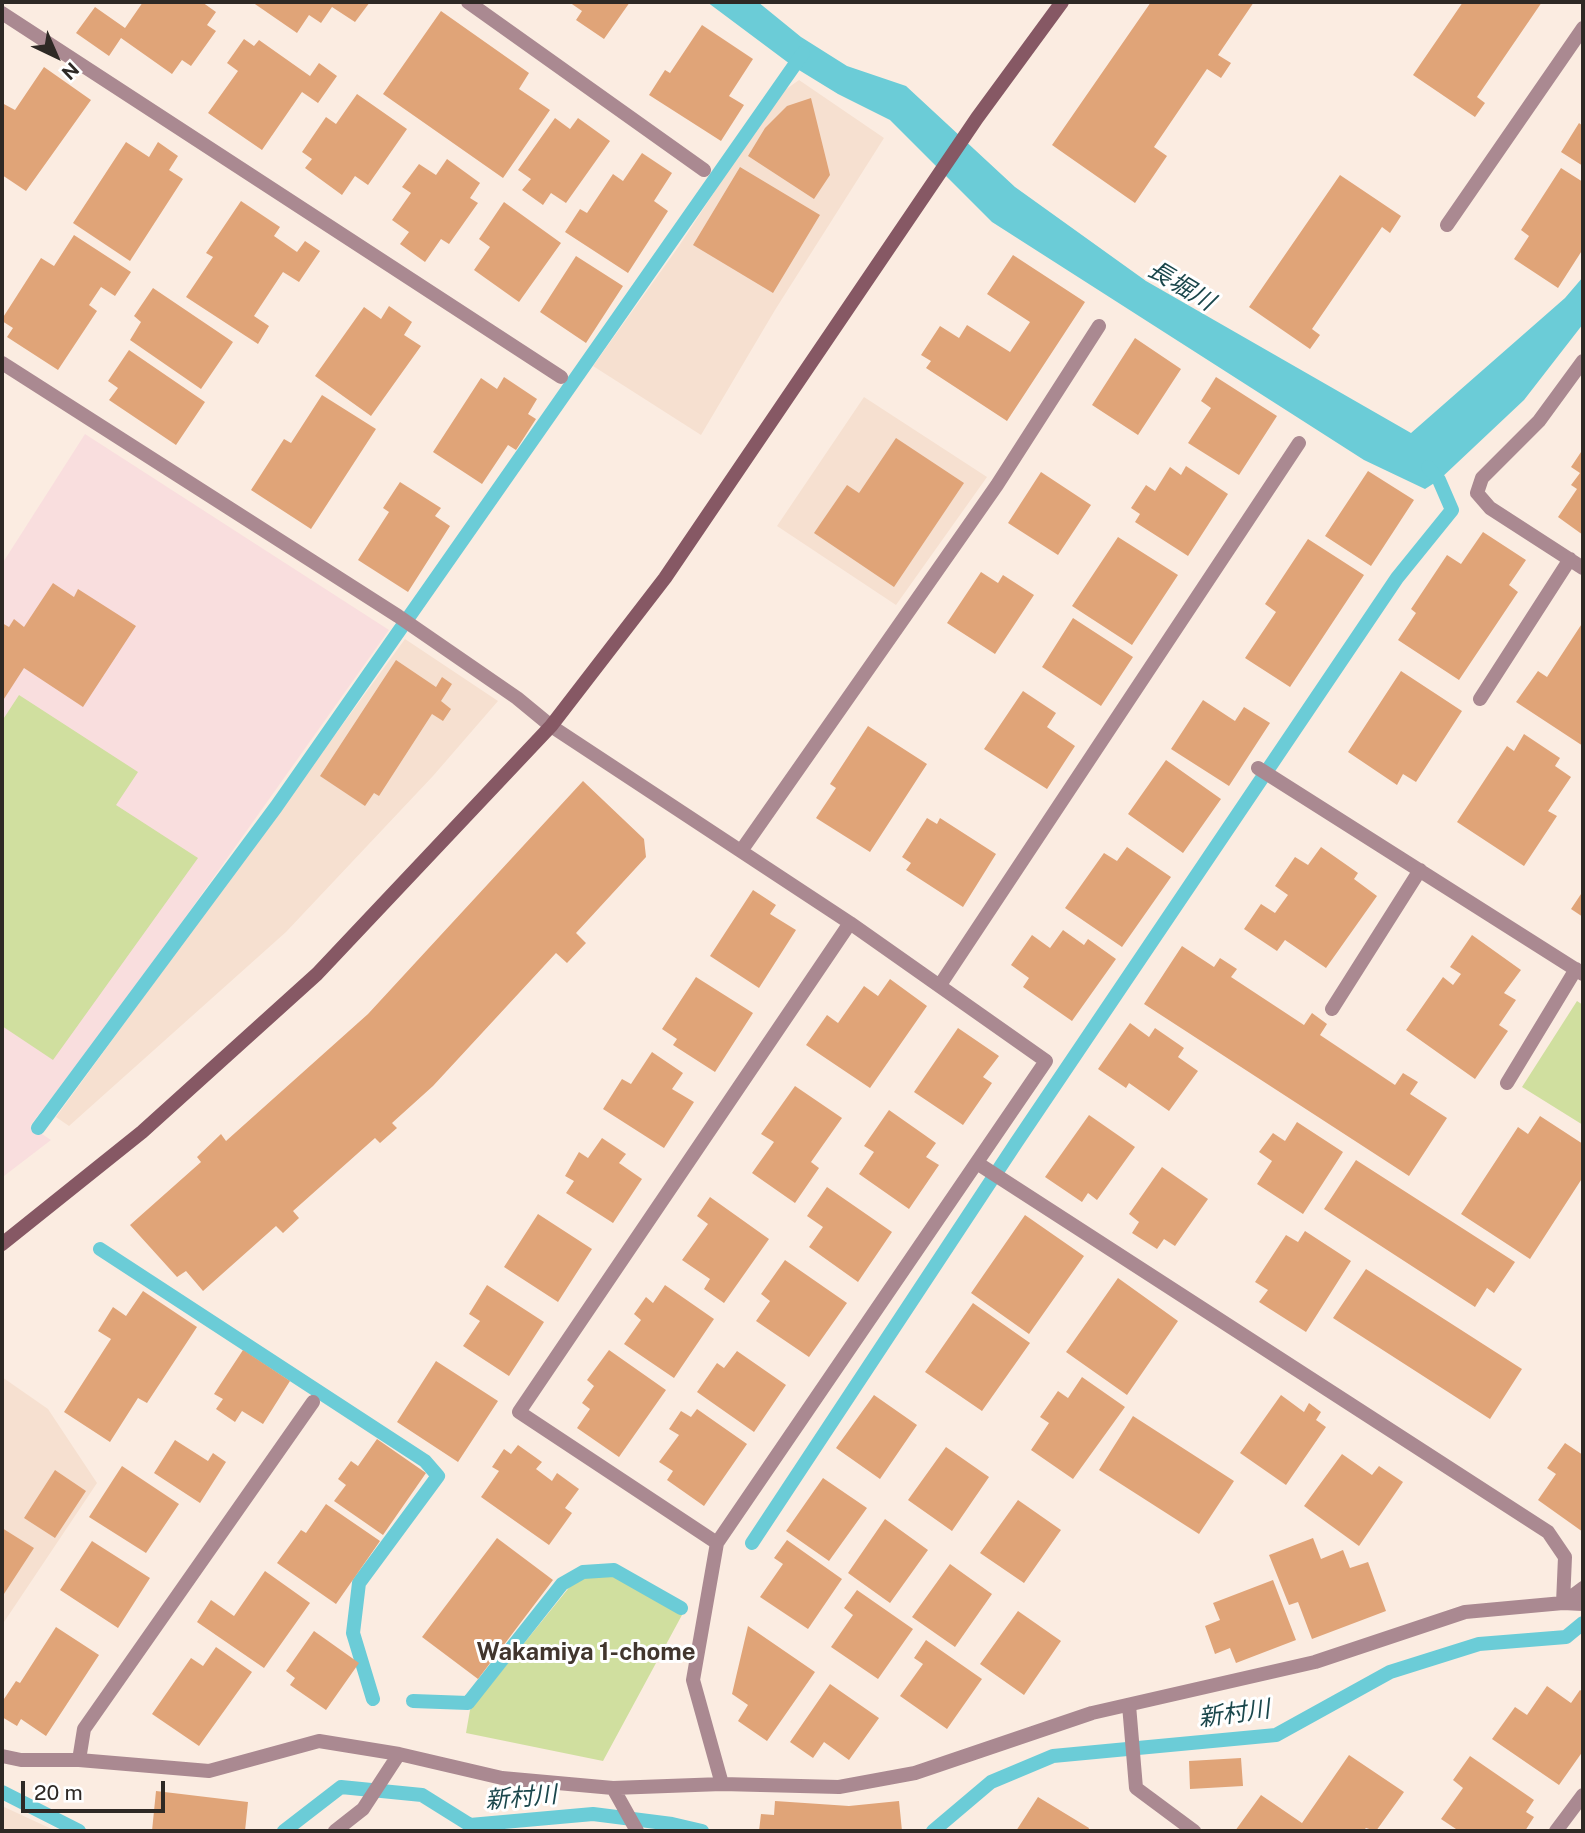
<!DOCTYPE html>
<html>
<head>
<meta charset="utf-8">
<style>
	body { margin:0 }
	#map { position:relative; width:1585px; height:1833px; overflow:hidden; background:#fbece1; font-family:"Public Sans",sans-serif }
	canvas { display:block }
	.frame { position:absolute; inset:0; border:4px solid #2e2925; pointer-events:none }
	.north { position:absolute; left:21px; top:21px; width:70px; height:70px; -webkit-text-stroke:5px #fff; paint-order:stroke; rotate:136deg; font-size:19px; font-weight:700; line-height:28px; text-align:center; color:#2e2925 }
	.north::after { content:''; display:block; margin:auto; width:24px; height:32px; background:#2e2925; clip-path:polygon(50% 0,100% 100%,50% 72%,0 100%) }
	.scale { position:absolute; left:21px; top:1781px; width:144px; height:32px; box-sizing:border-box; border:4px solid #2e2925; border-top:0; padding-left:9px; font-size:21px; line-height:24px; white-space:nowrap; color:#2e2925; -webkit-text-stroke:5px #fff; paint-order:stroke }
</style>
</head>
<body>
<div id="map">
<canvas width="1585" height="1833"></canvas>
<div class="frame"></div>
<div class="north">N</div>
<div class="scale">20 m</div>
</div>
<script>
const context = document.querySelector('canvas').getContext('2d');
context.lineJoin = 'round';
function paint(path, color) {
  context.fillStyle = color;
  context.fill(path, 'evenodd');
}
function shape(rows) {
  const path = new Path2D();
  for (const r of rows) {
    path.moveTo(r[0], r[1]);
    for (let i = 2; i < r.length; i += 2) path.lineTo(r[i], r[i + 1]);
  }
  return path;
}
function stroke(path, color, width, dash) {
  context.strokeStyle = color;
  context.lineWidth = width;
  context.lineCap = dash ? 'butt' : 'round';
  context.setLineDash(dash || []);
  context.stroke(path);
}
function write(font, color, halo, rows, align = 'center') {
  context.font = font + ' "Public Sans","Noto Sans JP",sans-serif';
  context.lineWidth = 6;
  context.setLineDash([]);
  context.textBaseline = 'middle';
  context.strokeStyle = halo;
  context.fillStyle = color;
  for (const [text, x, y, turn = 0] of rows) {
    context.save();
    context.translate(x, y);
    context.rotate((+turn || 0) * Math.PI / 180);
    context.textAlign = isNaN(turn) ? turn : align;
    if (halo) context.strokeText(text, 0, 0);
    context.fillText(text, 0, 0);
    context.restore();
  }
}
paint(shape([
	[799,80,884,138,775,310,701,435,593,366,679,246,778,95],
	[864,397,987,477,896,605,777,526],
	[405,639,498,701,433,776,286,932,69,1126,56,1117],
	[2,1377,48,1409,97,1483,2,1625],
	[2,1806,56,1831,2,1831]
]), '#f6e0d0');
paint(shape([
	[85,434,389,630,138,984,30,1126,51,1140,4,1176,2,1174,2,564]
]), '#f9dede');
paint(shape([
	[19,695,138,772,116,805,198,858,53,1060,2,1026,2,721],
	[1577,1001,1583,1005,1583,1125,1522,1087],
	[612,1572,682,1615,603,1761,466,1733,470,1710,576,1579]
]), '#d0df9f');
paint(shape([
	[707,2,758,2,801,37,847,66,906,86,1015,187,1146,281,1411,433,1565,298,1583,277,1583,324,1524,400,1439,480,1425,489,1364,460,992,222,890,120,838,94,794,67]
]), '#6bccd7');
stroke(shape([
	[38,1128,276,807,803,53],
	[100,1249,425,1461,438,1476,359,1583,353,1633,373,1699],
	[752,1543,1016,1143,1397,578,1452,510,1439,480,1428,467],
	[413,1701,468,1703,562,1584,583,1572,614,1570,681,1608],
	[2,1792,79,1831],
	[284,1831,341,1787,422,1795,470,1825,593,1814,672,1824,702,1831],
	[933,1831,991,1782,1053,1756,1276,1735,1390,1672,1479,1644,1566,1637,1583,1623]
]), '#6bccd7', 14);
paint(shape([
	[143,2,202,2,216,12,207,25,216,31,191,66,182,60,172,74,121,38,109,56,76,33,95,7,125,28],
	[252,2,370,2,355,22,332,7,321,23,309,15,297,33],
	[569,2,630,2,604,39,576,20,582,11],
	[1151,2,1254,2,1218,55,1231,63,1221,78,1207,69,1154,147,1167,156,1135,203,1052,145],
	[1463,2,1542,2,1477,97,1485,103,1475,117,1413,75],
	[441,11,529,73,519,89,550,110,503,178,383,94],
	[702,25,753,59,729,96,744,105,721,141,649,95,665,70,670,73],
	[244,39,254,46,259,40,310,76,319,63,337,76,318,103,302,92,262,150,208,113,238,71,227,63],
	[44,67,91,100,26,191,2,175,2,103,15,110],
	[357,94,407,129,368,185,355,176,342,195,305,168,312,159,302,152,326,117,336,124],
	[811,98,830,175,814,199,748,156,765,128,787,106],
	[555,118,570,129,578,118,610,141,566,203,551,193,543,205,522,190,531,179,518,170],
	[1579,123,1583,126,1583,166,1561,152],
	[126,142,149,157,158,142,178,156,169,170,183,179,130,261,73,223],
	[642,153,672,173,654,201,668,211,628,273,565,232,580,209,587,213,613,174,623,181],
	[447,159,480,183,470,198,478,203,449,244,441,239,425,262,400,244,409,232,392,220,411,193,402,187,419,164,436,175],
	[740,167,820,215,773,293,693,245],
	[1561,168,1583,182,1583,249,1558,288,1514,259,1529,236,1521,230],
	[1340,175,1401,216,1390,233,1382,227,1312,329,1320,335,1310,349,1249,307],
	[241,201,280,227,274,236,297,252,305,241,320,251,299,282,283,272,254,316,269,326,258,344,186,297,213,257,206,253],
	[504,202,561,243,519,302,474,270,490,247,479,239],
	[74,235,131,272,115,296,101,287,89,305,97,311,58,370,7,337,13,328,2,321,2,319,41,258,54,266],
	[1013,255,1085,302,1007,421,926,368,931,361,921,355,940,326,959,338,967,325,1010,352,1030,322,987,294],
	[576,256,623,286,586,343,540,312],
	[153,288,233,342,201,389,130,340,141,322,134,316],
	[389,306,412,322,404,335,421,346,371,416,315,376,364,307,381,319],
	[1135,338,1181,369,1138,435,1092,405],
	[129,350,205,402,176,445,109,400,118,388,108,381],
	[504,377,537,399,528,414,536,419,516,450,508,445,482,484,433,452,481,378,497,389],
	[1216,377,1277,416,1239,475,1188,443,1211,408,1201,401],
	[322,395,376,429,311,529,251,490,284,439,291,443],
	[896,438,964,483,894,587,814,533,847,485,859,493],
	[1583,449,1583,535,1558,517,1577,489,1571,485,1580,473,1571,467],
	[1186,466,1228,494,1188,556,1135,522,1140,514,1131,508,1146,485,1155,491,1170,467,1181,475],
	[1368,471,1414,500,1371,566,1325,536],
	[1041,472,1091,505,1058,555,1008,523],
	[400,482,441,508,435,516,450,526,408,592,358,560,389,512,383,508],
	[1483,532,1526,560,1509,585,1518,592,1459,680,1398,640,1416,613,1411,609,1447,555,1461,564],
	[1118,537,1178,575,1132,645,1072,606],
	[1308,539,1364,575,1290,687,1245,658,1276,612,1265,604],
	[981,572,998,583,1003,575,1034,595,995,654,947,623],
	[53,583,74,597,78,589,136,626,83,707,24,668,2,702,2,623,9,627,14,619,24,627],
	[1073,618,1133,657,1101,706,1042,667],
	[1583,622,1583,746,1516,702,1538,671,1547,677],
	[396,660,436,687,442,677,452,684,441,701,451,709,443,721,432,714,379,796,374,793,365,806,320,776],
	[1401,671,1462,711,1416,782,1403,774,1397,785,1348,752],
	[1023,691,1056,713,1047,727,1075,746,1047,789,984,749],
	[1203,700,1235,721,1244,707,1270,723,1229,786,1171,749],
	[868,726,927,764,870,852,816,818,836,788,830,784],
	[1524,734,1560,758,1555,766,1571,777,1548,811,1557,816,1524,866,1457,822,1507,746,1514,751],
	[1166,760,1221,799,1183,853,1128,814],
	[583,781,644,839,646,857,576,933,586,943,567,963,556,953,433,1086,392,1123,397,1128,380,1143,375,1138,293,1211,299,1218,283,1233,276,1226,203,1291,186,1271,177,1277,130,1225,201,1162,197,1157,221,1134,226,1141,368,1014],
	[927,818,937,824,940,818,996,854,963,907,906,870,911,863,902,857],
	[1127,847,1171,877,1122,947,1065,908,1104,853,1117,861],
	[1321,847,1358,873,1354,879,1377,896,1326,968,1285,940,1277,951,1244,929,1261,904,1275,913,1288,895,1275,886,1295,857,1308,865],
	[753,890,776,905,770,914,796,930,759,988,710,956],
	[1583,891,1583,917,1571,909],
	[1063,930,1084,945,1088,939,1116,959,1072,1021,1023,987,1029,978,1011,965,1032,935,1050,948],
	[1472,935,1521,970,1504,993,1516,1000,1499,1025,1508,1031,1475,1079,1406,1030,1443,977,1453,985,1461,974,1450,967],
	[1182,946,1214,967,1220,958,1237,969,1231,977,1304,1025,1312,1013,1327,1024,1320,1035,1395,1085,1403,1073,1418,1082,1410,1094,1447,1118,1409,1176,1144,1004],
	[696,977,753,1013,715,1072,673,1045,677,1039,662,1029],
	[890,979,927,1006,870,1088,806,1045,827,1015,838,1023,864,986,878,996],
	[1130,1023,1149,1037,1155,1028,1184,1048,1178,1057,1198,1071,1169,1111,1129,1083,1126,1088,1098,1069],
	[958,1028,999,1056,983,1077,992,1083,963,1125,914,1092],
	[652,1052,683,1073,672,1089,694,1102,664,1148,603,1109,622,1079,631,1084],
	[795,1086,842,1118,811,1162,819,1168,795,1203,752,1173,774,1142,761,1134],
	[889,1110,936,1143,926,1157,939,1165,909,1209,859,1174,874,1152,864,1146],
	[1089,1115,1135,1147,1097,1200,1088,1193,1082,1202,1045,1177],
	[1540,1116,1583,1144,1581,1160,1583,1177,1530,1259,1461,1214,1518,1127,1528,1134],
	[1297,1122,1343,1152,1303,1214,1257,1184,1272,1161,1259,1152,1273,1133,1285,1141],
	[602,1138,626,1154,619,1163,642,1179,613,1223,566,1193,574,1181,565,1176,579,1152,588,1158],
	[1356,1160,1515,1262,1494,1293,1487,1288,1475,1307,1324,1209],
	[1162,1167,1208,1199,1175,1246,1164,1239,1157,1249,1132,1233,1139,1222,1129,1214],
	[827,1187,892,1232,858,1282,809,1247,823,1227,807,1216],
	[710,1197,769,1239,724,1303,704,1289,710,1279,682,1260,708,1224,697,1216],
	[538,1214,592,1249,558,1302,504,1267],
	[1025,1215,1084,1256,1029,1334,971,1293],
	[1305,1231,1351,1261,1306,1332,1259,1302,1268,1290,1255,1282,1286,1235,1298,1242],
	[785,1260,847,1303,809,1357,756,1321,770,1301,761,1294],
	[1366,1269,1522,1369,1490,1419,1333,1318],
	[1118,1278,1178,1321,1127,1395,1066,1352],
	[487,1285,544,1322,509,1376,463,1346,480,1321,469,1314],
	[665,1285,714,1319,674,1378,624,1344,641,1320,634,1314,646,1297,653,1303],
	[143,1291,197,1327,147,1403,138,1398,110,1442,64,1412,111,1339,98,1331,113,1307,126,1316],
	[973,1303,1030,1343,982,1411,925,1372],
	[243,1350,290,1381,263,1424,242,1411,235,1422,216,1409,223,1399,214,1394],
	[609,1350,666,1390,619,1457,577,1428,590,1409,582,1403,594,1386,587,1380],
	[737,1351,786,1385,754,1432,697,1392,717,1363,724,1368],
	[436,1361,498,1401,458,1462,397,1422],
	[1082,1377,1125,1407,1073,1479,1031,1450,1049,1423,1040,1417,1058,1391,1068,1398],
	[874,1395,917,1425,880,1479,836,1448],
	[1281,1395,1304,1412,1309,1403,1321,1412,1316,1420,1326,1427,1286,1485,1240,1453],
	[697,1409,747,1444,704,1506,667,1480,673,1471,659,1462,679,1435,669,1429,681,1411,691,1417],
	[1133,1416,1234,1481,1199,1534,1099,1470],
	[377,1439,426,1473,383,1535,334,1501,346,1485,338,1479,351,1461,358,1466],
	[175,1440,208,1461,213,1453,226,1462,200,1503,154,1473],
	[1565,1443,1583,1455,1583,1532,1538,1500,1556,1474,1547,1468],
	[518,1445,542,1462,536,1469,552,1481,557,1473,579,1489,565,1508,572,1513,549,1545,481,1497,499,1471,492,1467,504,1449,511,1454],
	[946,1447,989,1477,952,1531,908,1500],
	[1342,1454,1372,1475,1379,1466,1403,1482,1359,1546,1304,1506],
	[122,1466,179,1504,146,1553,89,1517],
	[55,1470,86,1491,55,1538,24,1518],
	[823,1478,867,1508,829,1561,786,1531],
	[1018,1500,1061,1530,1024,1583,980,1553],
	[326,1504,380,1541,336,1604,277,1563,301,1530,306,1533],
	[885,1519,928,1550,890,1603,848,1573],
	[2,1528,34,1548,2,1597],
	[497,1538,553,1580,478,1679,422,1637],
	[1313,1538,1321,1559,1343,1550,1350,1568,1368,1562,1386,1611,1312,1639,1298,1602,1289,1605,1269,1555],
	[787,1540,842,1579,808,1629,760,1597,783,1564,774,1558],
	[92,1541,150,1578,118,1628,60,1590],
	[950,1564,992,1594,955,1647,912,1617],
	[265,1571,310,1603,264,1668,197,1622,211,1600,234,1616],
	[1273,1580,1296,1640,1236,1663,1230,1648,1215,1654,1205,1626,1220,1620,1213,1603],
	[857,1590,913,1629,878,1679,831,1647,853,1615,844,1608],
	[1018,1611,1061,1641,1024,1695,980,1664],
	[748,1626,815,1672,767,1741,738,1721,748,1705,732,1694],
	[56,1627,99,1655,46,1736,21,1719,17,1726,2,1717,2,1702,16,1681,20,1683],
	[314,1631,359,1663,326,1710,290,1685,295,1678,286,1671],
	[926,1640,982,1679,947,1729,900,1696,923,1664,914,1658],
	[216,1647,252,1672,199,1746,152,1714,191,1658,203,1666],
	[830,1684,879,1718,849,1760,824,1742,813,1758,790,1742],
	[1547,1686,1571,1703,1580,1690,1583,1692,1583,1751,1559,1785,1492,1739,1515,1707,1527,1715],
	[1349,1755,1404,1792,1376,1831,1366,1828,1363,1831,1235,1831,1261,1795,1302,1823],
	[1470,1756,1534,1800,1526,1812,1534,1817,1525,1831,1459,1831,1441,1819,1463,1788,1453,1780],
	[1241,1758,1243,1786,1190,1789,1189,1761],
	[156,1791,248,1802,245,1831,152,1831],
	[1038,1797,1089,1828,1088,1831,1016,1831],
	[775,1801,849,1806,899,1801,902,1831,759,1831,761,1814,774,1815]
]), '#e0a478');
stroke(shape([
	[468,2,704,170],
	[2,13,561,377],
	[1447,225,1583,28],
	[1583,361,1539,421,1482,478,1477,493,1490,508,1583,568],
	[2,363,398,616,517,698,551,726,850,923,1046,1061,717,1543,693,1680,722,1784],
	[1480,699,1570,559],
	[1258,768,1583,974],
	[741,851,997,485,1099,326],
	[940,985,1299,443],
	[1332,1009,1420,870],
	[1507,1083,1576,969],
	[977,1163,1548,1532,1565,1557,1563,1603],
	[717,1543,519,1412,850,923],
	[1563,1603,1583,1588],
	[1129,1705,1136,1788,1194,1831],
	[2,1756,21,1760,79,1760,209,1771,319,1741,399,1754,502,1778,613,1788,722,1784,839,1787,915,1773,1092,1713,1315,1662,1465,1612,1563,1603,1583,1604],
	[79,1760,84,1729,313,1402],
	[613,1788,637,1831],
	[335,1831,363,1809,399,1754],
	[1556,1831,1583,1795]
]), '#aa8991', 14);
stroke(shape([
	[2,1244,142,1132,317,974,551,726,665,578,977,118,1062,2]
]), '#865864', 14);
write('italic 24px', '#1b474c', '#fff', [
	["長堀川",1181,286,31],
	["新村川",1234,1714,-8],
	["新村川",521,1798,-5]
]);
write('bold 24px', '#42362e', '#fff', [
	["Wakamiya 1-chome",586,1653]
]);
</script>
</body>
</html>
